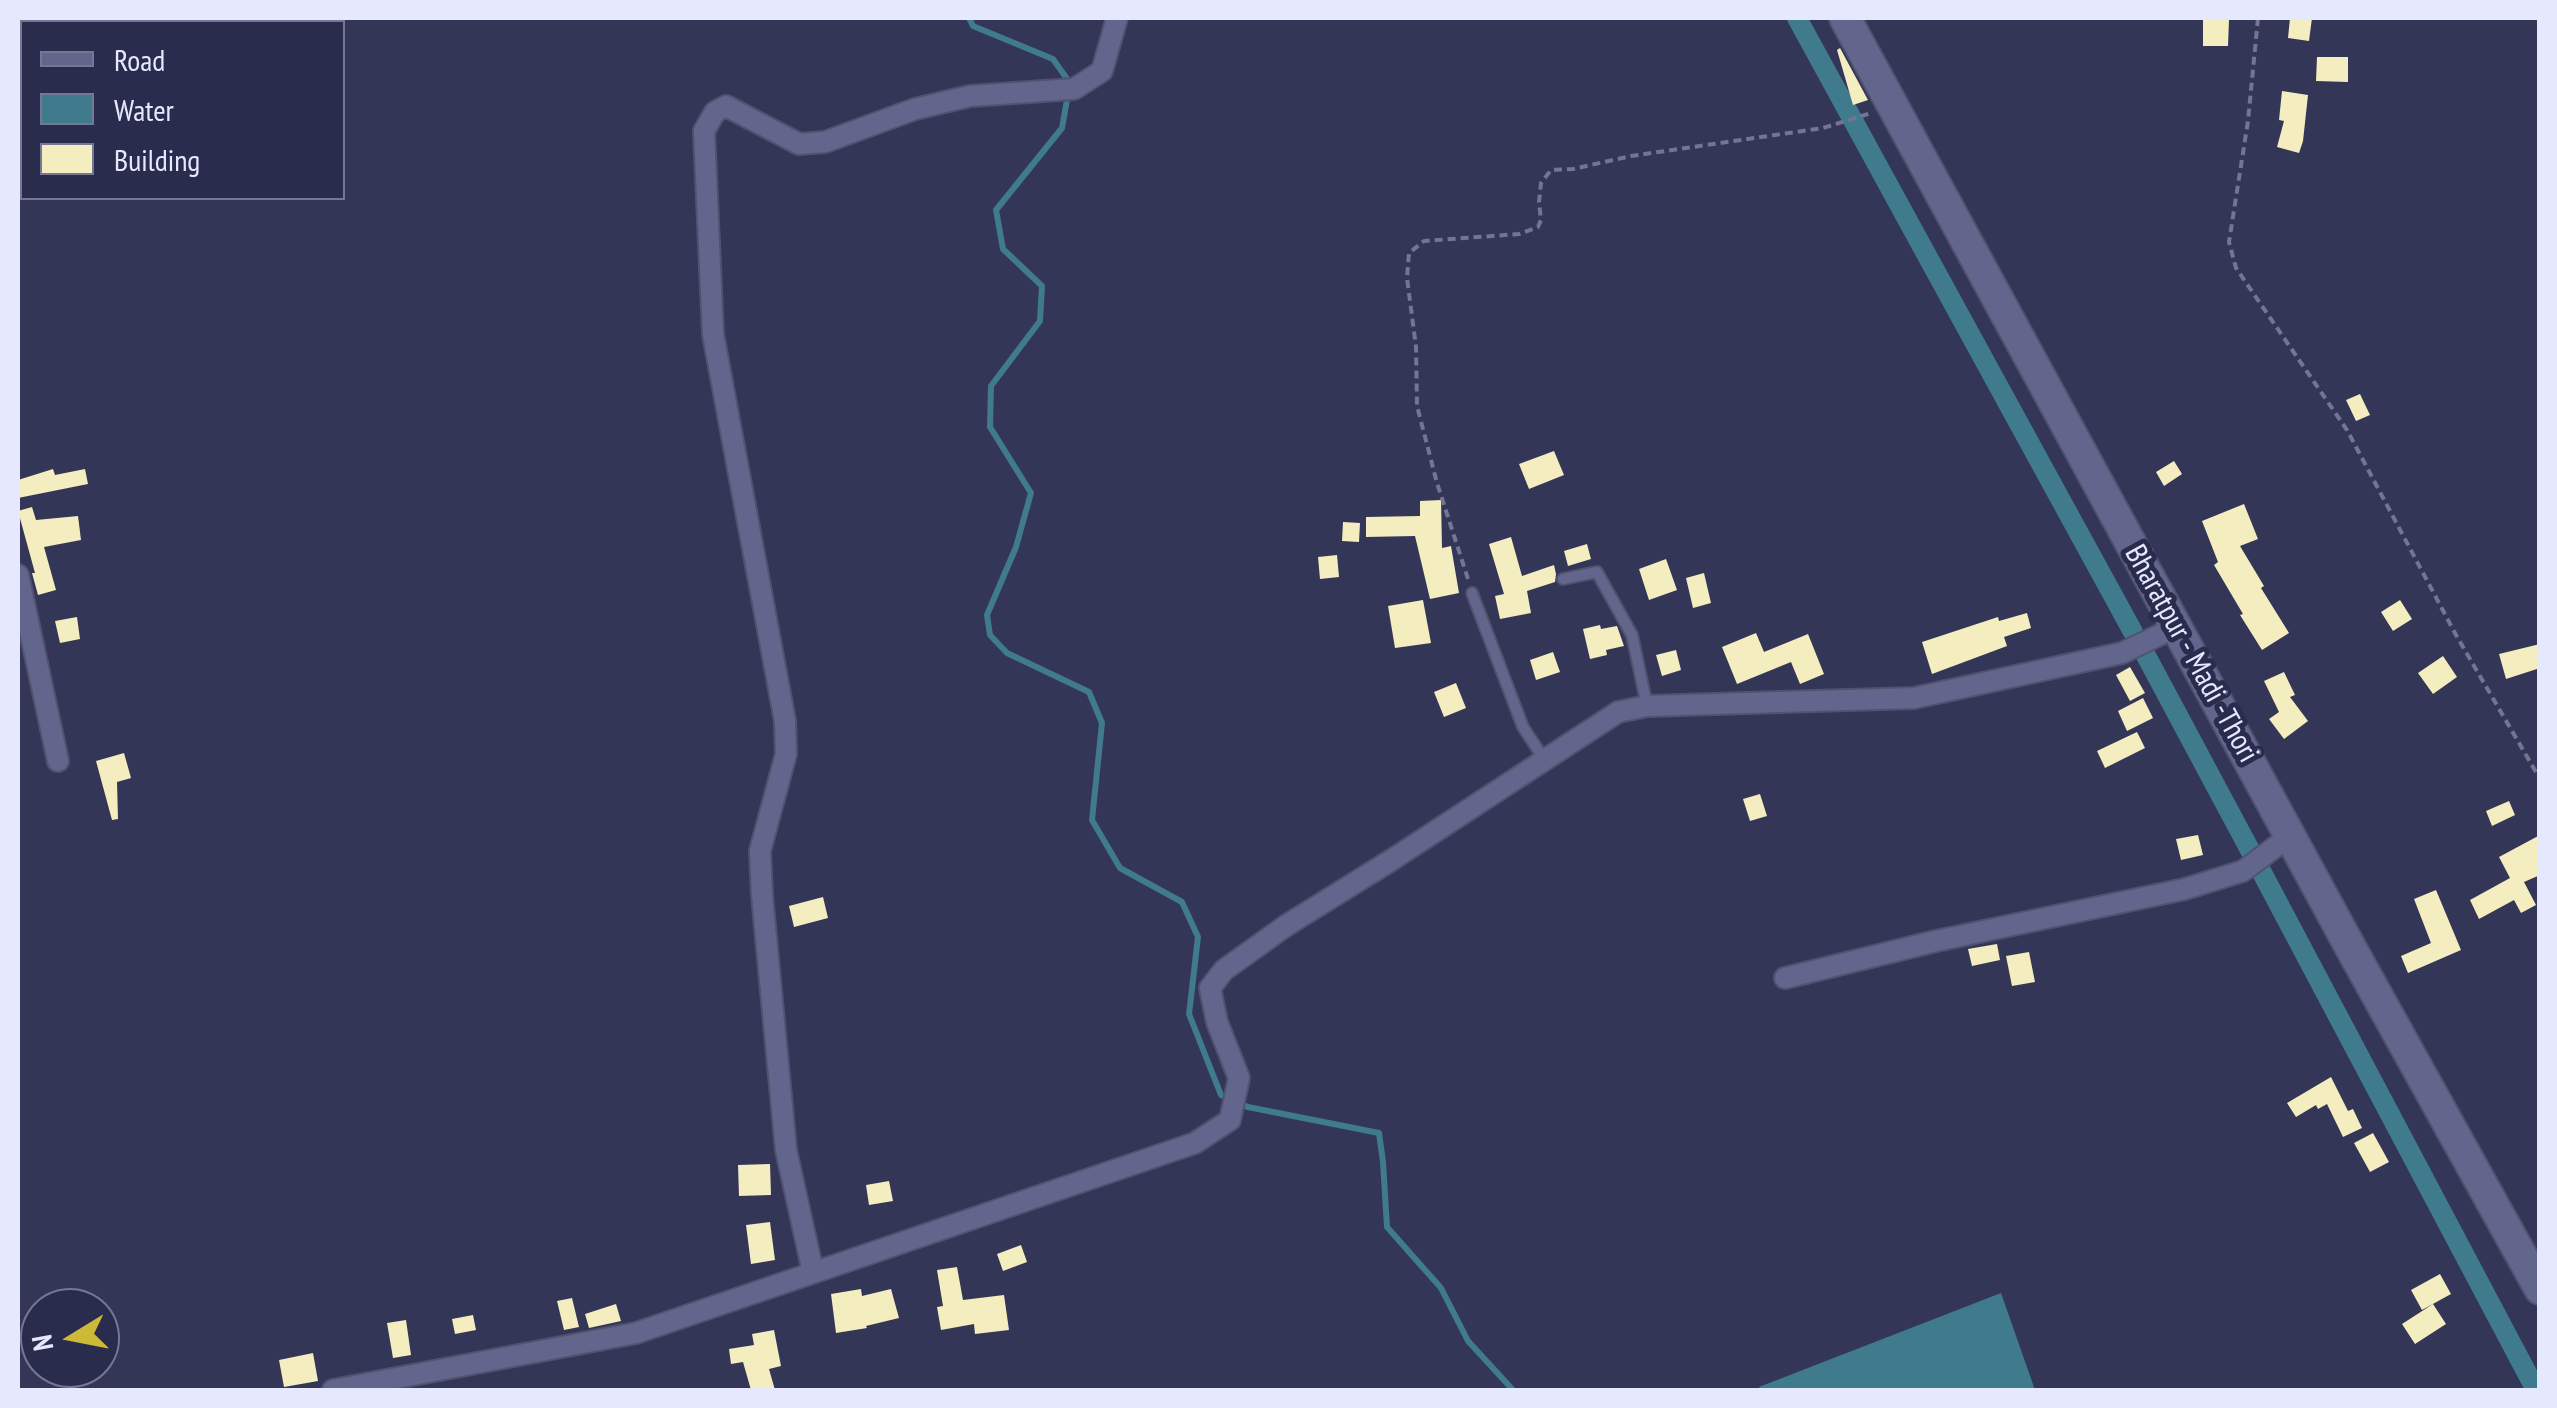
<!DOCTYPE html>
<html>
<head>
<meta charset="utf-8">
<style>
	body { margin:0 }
	#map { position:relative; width:2557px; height:1408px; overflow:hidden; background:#343658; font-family:"PT Sans Narrow",sans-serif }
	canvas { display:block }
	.frame { position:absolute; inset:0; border:20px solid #e6e8fe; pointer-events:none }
	.legend { position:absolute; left:20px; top:20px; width:325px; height:180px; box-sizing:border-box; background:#2a2c4d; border:2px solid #757794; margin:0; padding:12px 18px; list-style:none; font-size:30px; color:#e6e8fe }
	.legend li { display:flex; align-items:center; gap:20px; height:50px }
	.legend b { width:50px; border:2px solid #757794 }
	.north { position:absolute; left:20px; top:1288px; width:100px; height:100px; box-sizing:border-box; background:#2a2c4d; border:2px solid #757794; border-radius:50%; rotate:260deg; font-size:28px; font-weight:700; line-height:40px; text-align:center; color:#e6e8fe }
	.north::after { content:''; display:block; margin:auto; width:35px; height:45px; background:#cdb938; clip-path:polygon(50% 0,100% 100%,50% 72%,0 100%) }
</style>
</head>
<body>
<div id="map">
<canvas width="2557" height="1408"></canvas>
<div class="frame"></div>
<ul class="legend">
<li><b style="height:12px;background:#63668c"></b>Road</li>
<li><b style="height:28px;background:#3f7b8d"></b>Water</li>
<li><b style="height:28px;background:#f4edc0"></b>Building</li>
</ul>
<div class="north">N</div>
</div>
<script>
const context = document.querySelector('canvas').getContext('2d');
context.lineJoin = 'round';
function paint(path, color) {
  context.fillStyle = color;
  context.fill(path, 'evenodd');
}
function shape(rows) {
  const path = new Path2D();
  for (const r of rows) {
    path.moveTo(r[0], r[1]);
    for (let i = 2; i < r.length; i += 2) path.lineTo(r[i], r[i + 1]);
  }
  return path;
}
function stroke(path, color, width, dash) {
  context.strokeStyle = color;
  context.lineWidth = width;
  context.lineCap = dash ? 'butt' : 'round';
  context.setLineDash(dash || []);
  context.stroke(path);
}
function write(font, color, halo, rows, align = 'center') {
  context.font = font + ' "PT Sans Narrow",sans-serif';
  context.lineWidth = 10;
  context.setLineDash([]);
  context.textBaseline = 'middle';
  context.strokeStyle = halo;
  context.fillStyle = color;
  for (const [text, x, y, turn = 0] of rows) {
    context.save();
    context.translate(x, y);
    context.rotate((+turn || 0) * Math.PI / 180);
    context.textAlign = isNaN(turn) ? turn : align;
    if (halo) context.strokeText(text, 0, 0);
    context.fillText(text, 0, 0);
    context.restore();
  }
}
paint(shape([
	[2001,1293,2035,1390,1761,1390,1759,1387]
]), '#3f7b8d');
stroke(shape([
	[969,18,973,26,1053,59,1070,83,1062,128,996,210,1003,249,1042,286,1040,321,991,386,990,427,1031,493,1016,547,987,615,990,635,1007,653,1089,692,1102,723,1092,820,1120,868,1182,902,1198,937,1189,1014,1221,1095,1248,1107,1379,1133,1383,1162,1387,1227,1441,1288,1468,1341,1513,1390]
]), '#3f7b8d', 6);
stroke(shape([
	[1797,18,2133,632],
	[2143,650,2251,852],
	[2259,867,2536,1390]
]), '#3f7b8d', 20);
paint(shape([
	[2290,18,2312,18,2309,41,2288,38],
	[2203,19,2229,20,2228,46,2203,46],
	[1840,48,1868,100,1853,105,1837,50],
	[2317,57,2348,57,2348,82,2316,81],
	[2282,91,2308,95,2303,141,2299,153,2277,147,2284,121,2279,120],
	[2360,394,2370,415,2356,421,2346,400],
	[1554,451,1564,475,1529,489,1519,464],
	[2174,461,2182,474,2164,486,2156,472],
	[53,469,55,475,85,469,88,484,18,498,18,480],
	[1441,500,1442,548,1451,546,1459,593,1430,599,1415,536,1366,537,1366,517,1420,516,1420,501],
	[2244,504,2258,539,2240,546,2264,586,2261,588,2289,633,2262,650,2240,615,2243,614,2214,565,2218,562,2202,521],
	[32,507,36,520,78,516,81,540,44,547,56,590,38,595,32,573,35,573,18,511],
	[1343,522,1360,523,1359,542,1342,541],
	[1511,537,1522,576,1554,565,1556,574,1555,582,1527,591,1531,613,1500,619,1495,596,1504,594,1489,544],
	[1587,544,1591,559,1568,566,1564,551],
	[1337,555,1339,577,1320,579,1318,557],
	[1666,559,1677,590,1649,600,1639,569],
	[1704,573,1711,603,1693,608,1686,578],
	[1423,600,1431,643,1395,648,1388,606],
	[2400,600,2412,619,2393,631,2381,612],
	[2027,613,2031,628,2004,637,2007,646,1932,674,1922,642,1998,617,1999,621],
	[77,617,80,639,60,643,55,621],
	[1600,625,1601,629,1617,626,1624,646,1606,650,1607,655,1590,659,1583,629],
	[1756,633,1764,652,1808,634,1824,674,1800,684,1791,662,1737,684,1722,647],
	[2540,644,2540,668,2506,679,2499,654],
	[1676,650,1681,670,1662,676,1656,655],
	[1553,652,1560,672,1536,680,1530,660],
	[2443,656,2457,677,2433,694,2418,673],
	[2130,667,2145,693,2130,701,2116,675],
	[2284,672,2295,695,2290,697,2308,721,2284,739,2269,719,2279,712,2264,681],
	[1456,683,1466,708,1444,717,1434,692],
	[2143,698,2153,718,2127,731,2118,711],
	[2137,732,2145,748,2105,768,2097,751],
	[124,753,131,778,117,782,118,819,112,820,96,761],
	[1760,794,1767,816,1750,821,1743,799],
	[2509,801,2515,815,2492,826,2486,811],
	[2198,835,2203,855,2181,860,2176,839],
	[2540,835,2540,875,2524,882,2536,905,2521,913,2514,900,2479,919,2470,900,2510,878,2499,857],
	[2436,890,2461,950,2408,973,2401,956,2431,943,2414,899],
	[823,897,828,918,794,927,789,906],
	[1997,944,2000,960,1972,966,1968,949],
	[2029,952,2035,982,2012,986,2006,956],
	[2331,1077,2348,1111,2353,1109,2362,1128,2343,1137,2327,1104,2318,1109,2316,1105,2296,1117,2287,1103],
	[2373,1133,2389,1162,2370,1172,2354,1143],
	[770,1164,771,1195,739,1196,738,1165],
	[889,1181,893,1201,869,1205,866,1185],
	[770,1222,775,1260,751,1264,746,1225],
	[1021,1245,1027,1262,1003,1271,997,1254],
	[957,1267,963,1300,1004,1295,1009,1330,975,1334,974,1324,941,1330,937,1307,943,1306,937,1270],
	[2440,1274,2451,1294,2422,1310,2411,1290],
	[861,1289,862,1296,891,1289,899,1318,866,1326,867,1328,836,1333,831,1294],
	[572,1298,579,1327,564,1330,557,1301],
	[616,1304,621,1321,589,1328,585,1314],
	[2433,1304,2446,1324,2415,1344,2402,1324],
	[473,1315,476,1330,455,1334,452,1319],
	[406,1320,411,1355,393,1358,387,1323],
	[774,1330,781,1366,769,1369,775,1390,751,1390,743,1362,731,1364,729,1349,754,1345,752,1334],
	[313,1353,318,1381,284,1387,279,1360]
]), '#f4edc0');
const service = shape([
	[1563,579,1597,572,1632,635,1647,706],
	[1472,593,1523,727,1544,759]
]);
const minor = shape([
	[18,575,58,761],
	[1785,978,1936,941,2185,889,2243,871,2290,836],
	[813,1272,786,1150,762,895,760,851,786,754,785,721,713,334,704,131,715,112,726,106,799,144,825,142,915,109,970,96,1074,89,1102,71,1117,18],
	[333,1390,636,1333,1195,1143,1230,1120,1239,1078,1217,1022,1210,988,1224,970,1287,925,1390,861,1618,712,1647,706,1914,698,2122,653,2176,627]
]);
const secondary = shape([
	[1845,18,2353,952,2540,1289]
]);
stroke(service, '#51526f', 14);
stroke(minor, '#51526f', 24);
stroke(secondary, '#51526f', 34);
stroke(shape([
	[2258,18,2248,121,2229,242,2236,268,2347,430,2456,635,2540,779],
	[1468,579,1437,483,1417,406,1416,347,1407,278,1409,253,1424,241,1519,234,1538,227,1541,220,1539,202,1541,183,1551,170,1573,169,1631,156,1823,128,1871,113]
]), '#737593', 4, [8, 5]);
stroke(service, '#63668c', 10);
stroke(minor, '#63668c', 20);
stroke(secondary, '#63668c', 30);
write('30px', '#e6e8fe', '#2a2c4d', [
	["Bharatpur - Madi -Thori",2191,654,61]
]);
</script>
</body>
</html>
